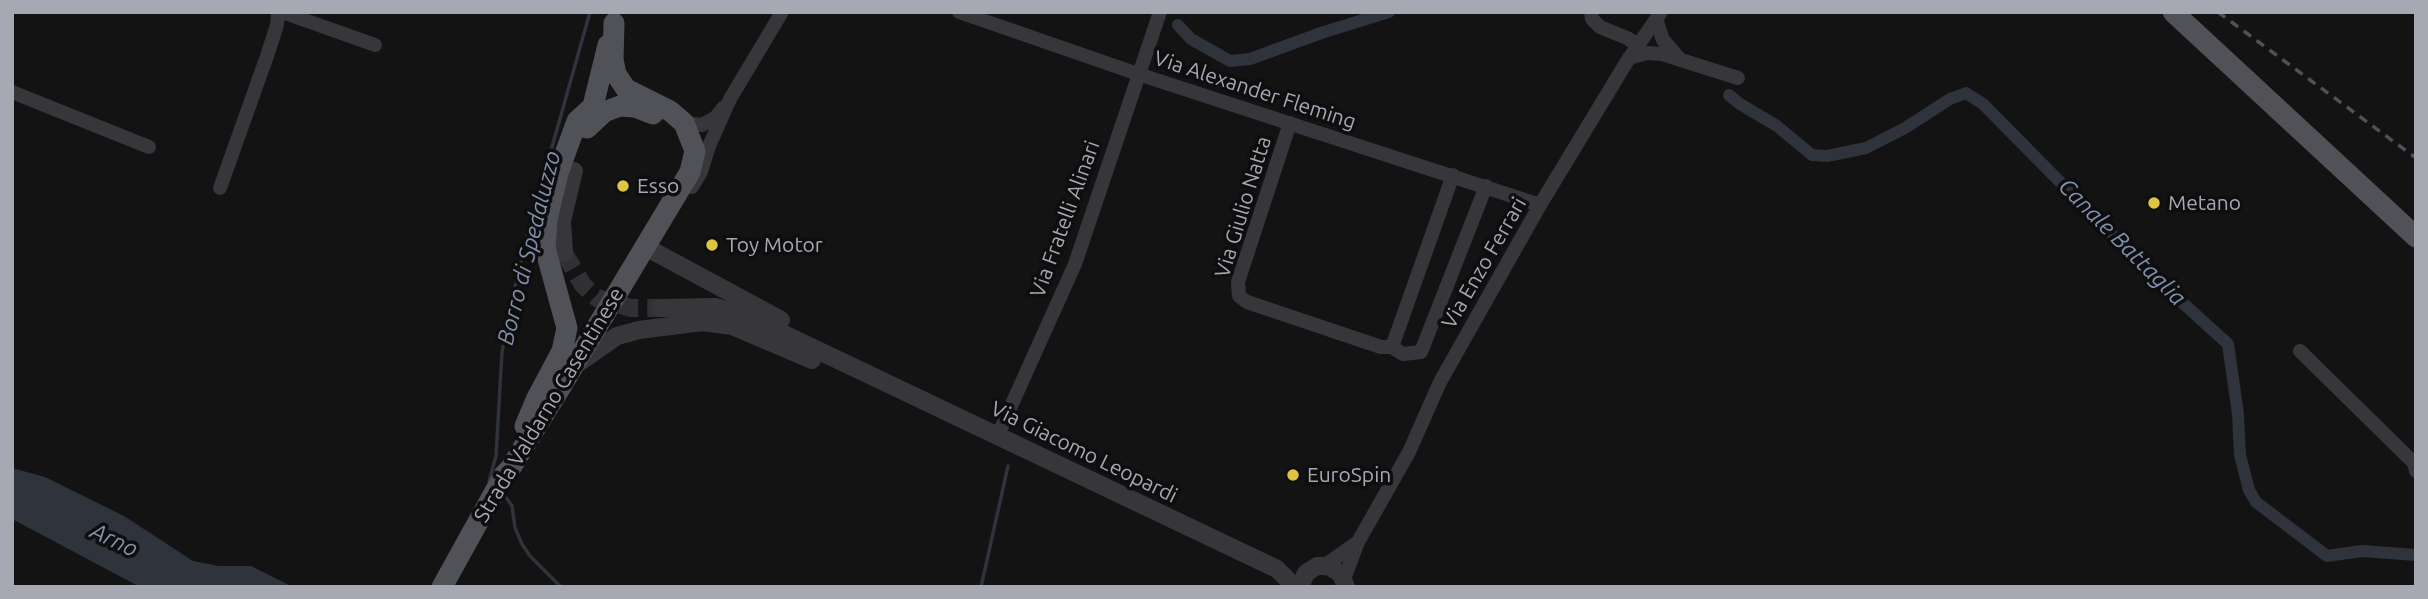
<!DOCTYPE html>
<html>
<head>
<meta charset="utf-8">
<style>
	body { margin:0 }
	#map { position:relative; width:2428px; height:599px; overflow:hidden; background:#131314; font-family:Ubuntu,sans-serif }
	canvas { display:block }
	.frame { position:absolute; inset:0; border:14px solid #a6a8b3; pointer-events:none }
</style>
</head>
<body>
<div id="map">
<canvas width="2428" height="599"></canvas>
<div class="frame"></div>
</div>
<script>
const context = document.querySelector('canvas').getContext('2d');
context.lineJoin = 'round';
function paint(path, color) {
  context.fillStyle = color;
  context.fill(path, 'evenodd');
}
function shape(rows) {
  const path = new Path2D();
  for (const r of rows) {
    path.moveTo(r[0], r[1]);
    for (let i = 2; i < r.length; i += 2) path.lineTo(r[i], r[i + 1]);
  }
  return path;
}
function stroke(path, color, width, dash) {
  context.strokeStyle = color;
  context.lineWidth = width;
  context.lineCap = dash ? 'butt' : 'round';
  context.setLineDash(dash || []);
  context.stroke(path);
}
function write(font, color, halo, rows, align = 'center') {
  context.font = font + ' Ubuntu,sans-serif';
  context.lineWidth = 7;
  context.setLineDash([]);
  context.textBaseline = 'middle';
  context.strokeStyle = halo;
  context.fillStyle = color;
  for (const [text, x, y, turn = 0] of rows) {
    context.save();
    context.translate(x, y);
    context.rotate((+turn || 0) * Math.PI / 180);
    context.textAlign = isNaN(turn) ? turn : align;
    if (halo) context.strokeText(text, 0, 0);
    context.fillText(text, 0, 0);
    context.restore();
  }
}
paint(shape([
	[12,468,45,477,124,516,193,561,219,566,251,566,293,587,140,587,12,519]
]), '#2e333c');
stroke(shape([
	[489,481,496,456,502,352,511,305,527,236,590,12],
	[503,493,512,506,515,528,522,544,530,556,561,587],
	[981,587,1008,466]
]), '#2e333c', 3.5);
stroke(shape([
	[1178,25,1191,39,1230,61,1250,59,1324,32,1389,12],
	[1729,95,1740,104,1777,126,1812,155,1827,156,1866,148,1905,128,1950,99,1966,93,1983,104,2153,276,2228,344,2238,414,2240,455,2249,490,2256,502,2327,556,2362,551,2416,555]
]), '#2e333c', 12);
stroke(shape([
	[564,253,583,285,597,298,631,308,661,308]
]), '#303134', 18, [18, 9]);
stroke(shape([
	[282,12,375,45],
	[959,12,1138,74,1540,205],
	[1591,12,1592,19,1600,27,1627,38,1638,45],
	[1656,19,1663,40,1678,57],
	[1629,58,1647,53,1662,54,1738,78],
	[12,92,149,147],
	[684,123,702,125,715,118,723,108],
	[1290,123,1238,282,1239,296,1247,302,1381,347,1392,347,1403,354,1421,352,1486,186],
	[692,187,701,172,709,146,730,99,782,12],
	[220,188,267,56,277,25,278,12],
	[1392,347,1453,175],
	[2300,351,2414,463,2416,471],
	[998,435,1075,264,1160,12],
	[1324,566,1358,542],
	[1344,579,1358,542,1409,452,1440,382,1540,205,1626,63,1661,12]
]), '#37373b', 14);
stroke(shape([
	[653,251,781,320],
	[564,253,562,221,574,171],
	[661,308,716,307,750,318,1277,569,1295,587],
	[574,366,617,336,639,330,703,322,732,326,812,360],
	[1300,587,1306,573,1317,566,1324,566,1330,567,1341,574,1346,587]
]), '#37373b', 18);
stroke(shape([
	[2173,12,2416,237],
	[589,122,608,45],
	[587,128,604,112,620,106,635,107,653,114],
	[525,426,536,400,562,351,567,328,545,248,547,219,558,173,577,121,589,110],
	[442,587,504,475,510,469,562,385,690,172,695,151,684,123,670,111,626,89,616,74,613,60,614,23]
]), '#515158', 21);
stroke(shape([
	[2218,12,2416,158]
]), '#505056', 3.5, [9, 7]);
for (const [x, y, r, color] of [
	[623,186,7,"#ddc542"],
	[2154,203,7,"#ddc542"],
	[712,245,7,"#ddc542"],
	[1293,475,7,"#ddc542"]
]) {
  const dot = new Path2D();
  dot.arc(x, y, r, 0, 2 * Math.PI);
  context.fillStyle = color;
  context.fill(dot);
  stroke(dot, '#0e0e0f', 2.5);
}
write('21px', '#a6a8b3', '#0e0e0f', [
	["Via Alexander Fleming",1255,90,18],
	["Via Giulio Natta",1243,207,-73],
	["Via Fratelli Alinari",1065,219,-70],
	["Via Enzo Ferrari",1484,263,-60],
	["Strada Valdarno Casentinese",549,405,-59],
	["Via Giacomo Leopardi",1084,452,26]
]);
write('21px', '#a6a8b3', '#0e0e0f', [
	["Esso",637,186],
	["Metano",2168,203],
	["Toy Motor",726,245],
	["EuroSpin",1307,475]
], 'left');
write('italic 23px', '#8190ab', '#0e0e0f', [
	["Canale Battaglia",2122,242,45],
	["Borro di Spedaluzzo",529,248,-76],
	["Arno",114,540,25]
]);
</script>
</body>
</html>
